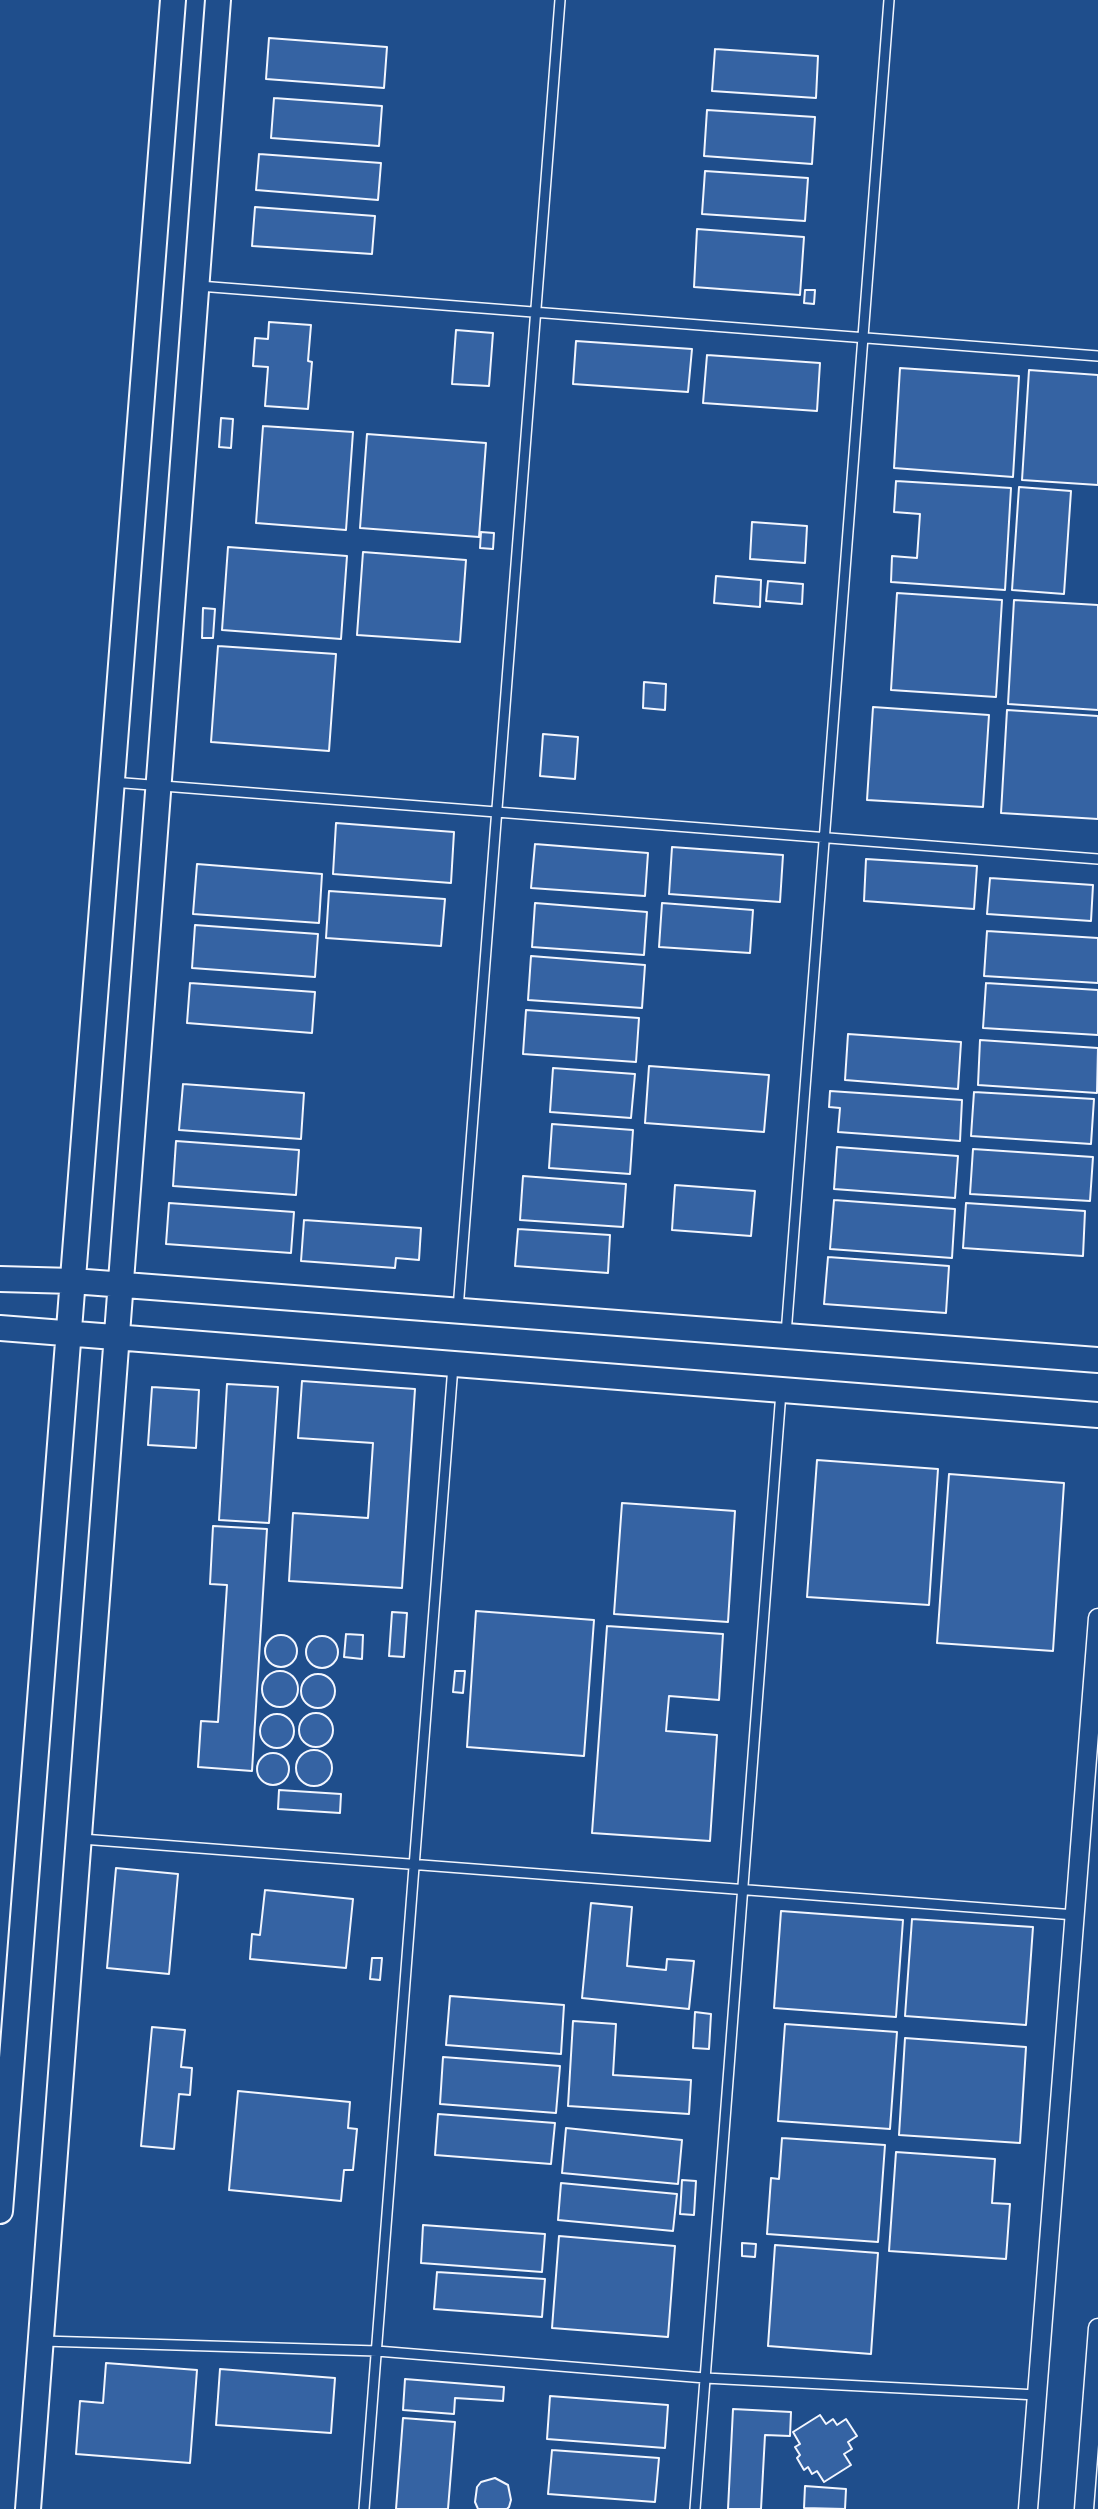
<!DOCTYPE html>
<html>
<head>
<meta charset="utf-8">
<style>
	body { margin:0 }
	canvas { display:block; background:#1f4e8c }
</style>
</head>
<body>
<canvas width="1098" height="2509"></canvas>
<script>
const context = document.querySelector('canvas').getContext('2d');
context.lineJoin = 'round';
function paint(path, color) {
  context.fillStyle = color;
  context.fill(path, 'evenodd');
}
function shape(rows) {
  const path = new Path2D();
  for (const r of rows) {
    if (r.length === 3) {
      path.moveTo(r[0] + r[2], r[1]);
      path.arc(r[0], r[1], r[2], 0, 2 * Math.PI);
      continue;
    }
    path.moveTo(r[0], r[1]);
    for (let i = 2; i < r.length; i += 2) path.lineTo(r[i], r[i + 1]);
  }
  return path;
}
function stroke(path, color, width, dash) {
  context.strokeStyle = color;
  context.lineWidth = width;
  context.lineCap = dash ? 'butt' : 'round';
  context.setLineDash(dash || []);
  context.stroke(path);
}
const building = shape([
	[269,38,387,47,384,88,266,79,269,38],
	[715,49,818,56,816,98,712,91,715,49],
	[274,98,382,106,379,146,271,138,274,98],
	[707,110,815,117,812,164,704,156,707,110],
	[259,154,381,163,378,200,256,190,259,154],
	[705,171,808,178,805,221,702,214,705,171],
	[255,207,375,216,372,254,252,246,255,207],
	[697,229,804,237,800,295,694,287,697,229],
	[805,290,815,290,814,304,804,303,805,290],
	[269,322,311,325,308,361,312,362,308,409,265,406,268,367,253,366,255,338,268,339,269,322],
	[456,330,493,333,489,386,452,384,456,330],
	[576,341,692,349,688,392,573,384,576,341],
	[707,355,820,363,817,411,703,403,707,355],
	[900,368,1019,376,1013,477,894,468,900,368],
	[1029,370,1098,375,1098,485,1022,480,1029,370],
	[221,418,233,419,231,448,219,447,221,418],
	[263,426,353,432,346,530,256,523,263,426],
	[367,434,486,443,479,537,360,528,367,434],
	[896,481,1011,488,1005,590,891,582,892,556,917,558,920,514,894,512,896,481],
	[1019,487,1071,491,1064,594,1012,590,1019,487],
	[752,522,807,526,805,563,750,559,752,522],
	[481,532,494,533,493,549,480,548,481,532],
	[228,547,347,556,341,639,222,630,228,547],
	[363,552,466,560,460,642,357,635,363,552],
	[716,576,761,580,760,607,714,603,716,576],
	[768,581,803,584,802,604,766,601,768,581],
	[897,593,1002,600,996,697,891,690,897,593],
	[1014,600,1098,605,1098,710,1008,704,1014,600],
	[203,608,215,609,213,638,202,638,203,608],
	[218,646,336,654,329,751,211,742,218,646],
	[644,682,666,684,665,710,643,708,644,682],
	[873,707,989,715,983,807,867,800,873,707],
	[1007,710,1098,716,1098,819,1001,813,1007,710],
	[543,734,578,737,575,779,540,776,543,734],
	[336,823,454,832,451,883,333,874,336,823],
	[535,844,648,853,645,896,531,888,535,844],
	[672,847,783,855,780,902,669,894,672,847],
	[866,859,977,866,974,909,864,901,866,859],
	[197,864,322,874,319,923,193,914,197,864],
	[990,878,1093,885,1091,921,987,914,990,878],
	[329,891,445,899,441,946,326,938,329,891],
	[535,903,647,912,644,955,532,947,535,903],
	[662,903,753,910,750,953,659,947,662,903],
	[195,925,318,934,315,977,192,968,195,925],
	[987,931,1098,938,1098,983,984,976,987,931],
	[531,956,645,965,642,1008,528,1000,531,956],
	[190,983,315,992,312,1033,187,1023,190,983],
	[986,983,1098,990,1098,1035,983,1028,986,983],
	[526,1010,639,1018,636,1062,523,1054,526,1010],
	[848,1034,961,1042,958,1089,845,1080,848,1034],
	[980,1040,1098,1048,1097,1093,978,1085,980,1040],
	[649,1066,769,1075,764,1132,645,1123,649,1066],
	[553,1068,635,1074,631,1118,550,1112,553,1068],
	[183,1084,304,1093,301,1139,179,1130,183,1084],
	[830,1091,962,1100,960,1141,838,1132,840,1108,829,1107,830,1091],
	[974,1092,1094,1099,1091,1144,971,1136,974,1092],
	[552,1124,633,1130,630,1174,549,1168,552,1124],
	[176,1141,299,1150,296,1195,173,1186,176,1141],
	[837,1147,958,1156,955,1198,834,1189,837,1147],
	[973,1149,1093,1157,1090,1201,970,1194,973,1149],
	[523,1176,626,1184,623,1227,520,1220,523,1176],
	[675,1185,755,1191,751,1236,672,1230,675,1185],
	[834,1200,955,1209,952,1258,830,1249,834,1200],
	[169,1203,294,1212,291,1253,166,1244,169,1203],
	[966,1203,1085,1211,1083,1256,963,1248,966,1203],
	[304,1220,421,1228,419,1260,396,1258,395,1268,301,1261,304,1220],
	[518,1229,610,1235,608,1273,515,1266,518,1229],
	[828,1257,949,1266,946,1313,824,1304,828,1257],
	[302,1381,415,1389,402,1588,289,1581,293,1513,368,1518,373,1443,298,1438,302,1381],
	[227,1384,278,1387,269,1523,219,1520,227,1384],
	[152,1387,199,1390,196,1448,148,1445,152,1387],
	[817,1460,938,1469,929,1605,807,1597,817,1460],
	[949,1474,1064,1483,1053,1651,937,1643,949,1474],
	[622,1503,735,1511,728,1622,614,1614,622,1503],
	[213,1526,267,1529,252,1771,198,1767,201,1721,218,1722,227,1585,210,1584,213,1526],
	[476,1611,594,1620,584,1756,467,1747,476,1611],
	[392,1612,407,1613,404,1657,389,1656,392,1612],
	[607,1626,723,1634,719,1700,669,1696,666,1731,717,1735,710,1841,592,1833,607,1626],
	[346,1634,363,1635,362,1659,344,1657,346,1634],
	[281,1651,16],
	[322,1652,16],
	[455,1671,465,1671,463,1693,453,1692,455,1671],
	[280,1689,18],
	[318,1691,17],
	[316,1730,17],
	[277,1731,17],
	[314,1768,18],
	[273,1769,16],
	[279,1790,341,1794,340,1813,278,1809,279,1790],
	[116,1868,178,1874,169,1974,107,1968,116,1868],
	[265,1890,353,1899,346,1968,250,1959,252,1934,260,1935,265,1890],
	[591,1903,632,1907,627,1966,666,1970,667,1959,694,1961,689,2009,582,1998,591,1903],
	[781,1911,903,1920,896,2017,774,2008,781,1911],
	[912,1919,1033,1927,1026,2025,905,2016,912,1919],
	[372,1958,382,1958,380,1980,370,1979,372,1958],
	[450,1996,564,2005,561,2054,446,2045,450,1996],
	[695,2012,711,2014,709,2049,693,2048,695,2012],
	[573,2021,616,2024,613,2075,691,2080,689,2114,568,2106,573,2021],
	[785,2024,897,2032,890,2129,778,2121,785,2024],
	[152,2027,185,2030,181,2067,192,2068,190,2095,179,2094,174,2149,141,2146,152,2027],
	[905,2038,1026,2047,1020,2143,899,2135,905,2038],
	[443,2057,560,2066,556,2113,440,2104,443,2057],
	[238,2091,350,2102,348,2128,357,2129,353,2170,344,2170,341,2201,229,2190,238,2091],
	[438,2114,555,2123,551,2164,435,2155,438,2114],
	[566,2128,682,2140,678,2184,562,2173,566,2128],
	[782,2138,885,2145,878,2242,767,2234,771,2178,779,2179,782,2138],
	[896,2152,995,2159,992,2203,1010,2204,1006,2259,889,2251,896,2152],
	[682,2180,696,2181,694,2215,680,2214,682,2180],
	[561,2183,677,2194,673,2231,558,2220,561,2183],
	[423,2225,545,2234,542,2272,421,2263,423,2225],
	[559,2236,675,2246,668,2337,552,2328,559,2236],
	[742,2243,756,2244,755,2257,742,2256,742,2243],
	[775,2245,878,2253,871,2354,768,2346,775,2245],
	[437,2272,545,2279,542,2317,434,2309,437,2272],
	[106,2363,197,2370,190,2463,76,2454,80,2401,103,2403,106,2363],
	[220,2369,335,2378,331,2433,216,2425,220,2369],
	[405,2379,504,2387,503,2401,455,2398,454,2414,403,2410,405,2379],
	[550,2396,668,2405,665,2448,547,2439,550,2396],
	[733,2409,791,2412,790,2436,765,2435,761,2509,728,2509,733,2409],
	[820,2415,826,2424,833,2419,837,2425,846,2419,857,2436,848,2442,852,2449,844,2454,851,2465,824,2482,817,2471,812,2474,808,2467,804,2470,797,2458,800,2455,795,2447,800,2444,793,2432,820,2415],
	[403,2418,455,2422,448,2509,396,2509,403,2418],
	[552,2450,659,2458,655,2502,548,2494,552,2450],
	[495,2478,508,2485,511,2500,509,2507,507,2509,478,2509,475,2502,477,2487,481,2482,495,2478],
	[805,2486,846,2489,845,2509,804,2508,805,2486]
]);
paint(building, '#3563a3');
stroke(building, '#f2f6ff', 2);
const lane = shape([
	[199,286,1098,356],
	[112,782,1098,859],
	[458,1309,560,0],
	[786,1334,889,0],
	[82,1839,1075,1915],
	[43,2341,377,2351,705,2378,1037,2395],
	[364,2509,453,1366],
	[695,2509,781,1392]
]);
const street = shape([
	[1028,2509,1098,1618],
	[1084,2509,1098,2328]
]);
const secondary = shape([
	[0,1279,73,1281,1098,1360],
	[0,1328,1098,1415],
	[0,2211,173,0],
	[28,2509,218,0]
]);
stroke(lane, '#f2f6ff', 12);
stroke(street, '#f2f6ff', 21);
stroke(secondary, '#f2f6ff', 28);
stroke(lane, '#1f4e8c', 9);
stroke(street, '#1f4e8c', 18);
stroke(secondary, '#1f4e8c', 24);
</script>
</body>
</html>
